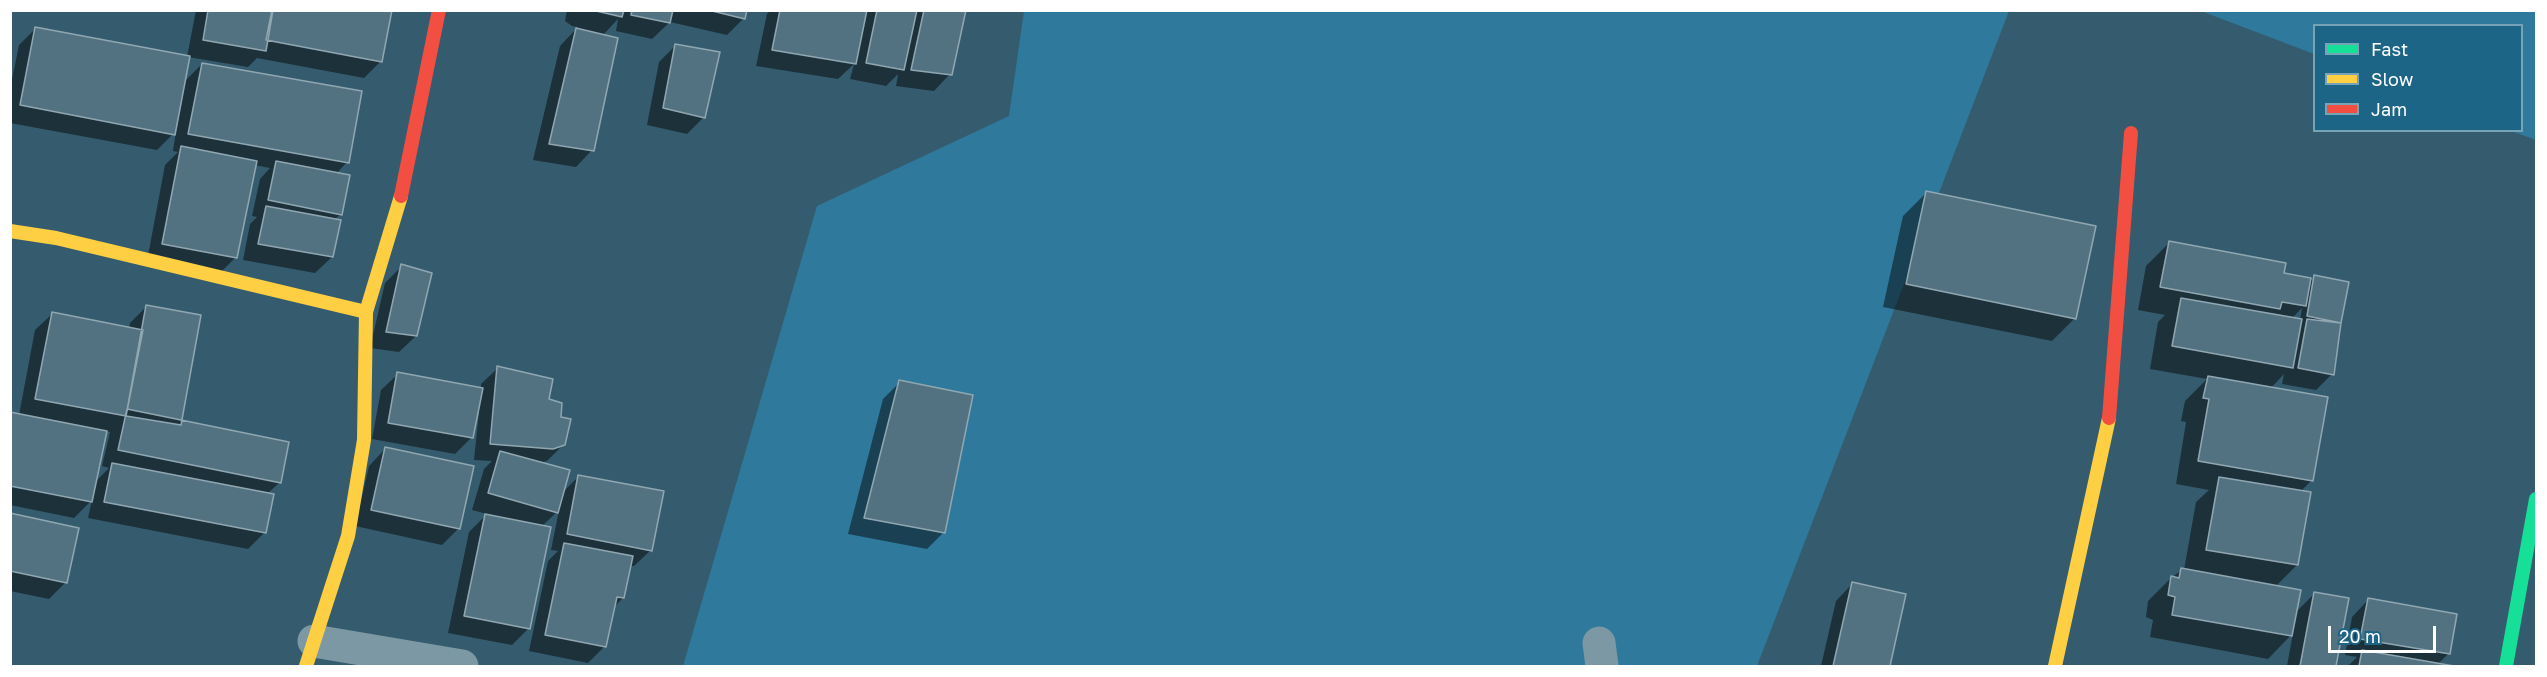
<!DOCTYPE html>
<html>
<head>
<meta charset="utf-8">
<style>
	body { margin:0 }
	#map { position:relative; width:2547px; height:677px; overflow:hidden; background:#355c6e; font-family:"Golos Text",sans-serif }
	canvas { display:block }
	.frame { position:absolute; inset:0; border:12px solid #fff; pointer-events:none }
	.legend { position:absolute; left:2313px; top:24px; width:210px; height:108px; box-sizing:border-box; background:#1d6586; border:2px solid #77a3b6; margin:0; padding:8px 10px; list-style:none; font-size:18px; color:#fff }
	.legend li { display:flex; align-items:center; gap:12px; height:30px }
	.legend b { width:30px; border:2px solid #77a3b6 }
	.scale { position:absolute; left:2328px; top:626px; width:108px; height:27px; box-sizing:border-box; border:3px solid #fff; border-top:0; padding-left:8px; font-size:18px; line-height:21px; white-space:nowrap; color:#fff; -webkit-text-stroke:4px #1d6586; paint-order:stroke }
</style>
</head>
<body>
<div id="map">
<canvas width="2547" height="677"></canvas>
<div class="frame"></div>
<ul class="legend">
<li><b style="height:8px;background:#16e098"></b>Fast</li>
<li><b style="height:8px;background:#ffcf43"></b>Slow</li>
<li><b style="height:8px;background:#f24e42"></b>Jam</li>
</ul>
<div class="scale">20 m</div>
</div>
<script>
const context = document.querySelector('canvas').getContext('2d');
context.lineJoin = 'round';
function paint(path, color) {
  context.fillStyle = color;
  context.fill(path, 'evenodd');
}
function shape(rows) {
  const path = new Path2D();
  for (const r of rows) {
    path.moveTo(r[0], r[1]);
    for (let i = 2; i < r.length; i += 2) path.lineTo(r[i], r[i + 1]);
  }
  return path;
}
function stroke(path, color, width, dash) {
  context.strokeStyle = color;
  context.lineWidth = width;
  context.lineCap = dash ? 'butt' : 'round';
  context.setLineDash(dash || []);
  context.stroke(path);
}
paint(shape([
	[1024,11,2009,11,1757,666,683,666,817,206,1009,116],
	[2201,11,2536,11,2536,140,2511,131,2522,130,2522,26,2314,26,2314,54]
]), '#2f799c');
paint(shape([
	[196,10,390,10,381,61,364,78,257,58,248,67,188,57,183,83,202,64,347,162,336,174,341,214,334,220,332,257,315,273,243,260,250,224,257,217,252,216,260,179,270,168,254,165,236,257,219,274,147,261,165,165,178,152,173,151,176,131,157,150,10,123,10,89,19,45,36,28,187,57],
	[567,10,745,10,743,19,727,35,670,22,652,39,616,31,618,19,602,36,592,150,576,167,533,160,560,46,578,27,572,26,565,21],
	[771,10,964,10,950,74,934,91,896,86,898,74,886,86,850,79,854,64,838,79,756,66,767,14],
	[676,45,704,117,687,134,647,125,659,62],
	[1926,193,2075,318,2052,341,1883,307,1903,216],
	[2169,243,2282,274,2312,280,2315,277,2339,322,2332,374,2316,390,2282,384,2284,374,2270,389,2312,480,2300,492,2297,565,2275,587,2295,613,2314,594,2347,599,2335,666,2287,666,2293,633,2268,659,2150,637,2153,620,2146,617,2148,601,2171,578,2182,570,2184,570,2196,502,2209,490,2176,484,2186,422,2181,421,2185,401,2207,379,2150,369,2158,322,2165,315,2138,310,2146,266],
	[2302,308,2300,320,2291,319],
	[402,266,416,336,399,352,370,348,385,283],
	[147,306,180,421,279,483,267,494,264,533,248,549,88,518,92,500,74,518,10,505,10,414,19,415,35,330,52,314,129,329,130,323],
	[106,431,110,432,102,466,109,468,95,482],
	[498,368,547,400,560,418,564,444,547,461,540,463,562,493,579,476,651,550,634,566,630,566,623,598,613,608,605,646,588,663,529,651,548,561,558,551,551,550,559,510,542,526,529,628,512,645,448,633,469,532,487,514,472,510,484,469,492,461,474,460,479,412,477,412,471,438,455,454,372,439,381,390,398,374,481,389,481,384],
	[900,382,944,532,927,549,848,534,883,399],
	[385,449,459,528,442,545,355,526,369,466],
	[10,514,78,529,65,583,49,599,10,591],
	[1852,584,1904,595,1888,666,1821,666,1836,601],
	[2368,600,2449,653,2437,665,2446,666,2348,666,2357,657,2345,655,2352,617]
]), '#0007');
const building = shape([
	[208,10,273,10,266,51,203,40,208,10],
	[272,10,392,10,382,62,266,40,272,10],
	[592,10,624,10,622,17,592,10],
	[632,10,673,10,670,23,631,15,632,10],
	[708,10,747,10,745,19,708,10],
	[780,10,867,10,856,64,772,50,780,10],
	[877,10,917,10,904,70,866,63,877,10],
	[924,10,966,10,952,75,911,70,924,10],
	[35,27,190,56,175,135,20,105,35,27],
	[576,28,618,38,594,151,549,144,576,28],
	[675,44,720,52,705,118,663,108,675,44],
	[202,63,362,91,349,163,188,134,202,63],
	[181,146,257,161,237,258,162,244,181,146],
	[276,161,350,175,342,215,268,200,276,161],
	[1926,191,2096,226,2076,319,1906,284,1926,191],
	[266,206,341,220,333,257,258,244,266,206],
	[2169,241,2286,263,2284,273,2311,278,2306,306,2282,302,2280,309,2160,287,2169,241],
	[401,264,432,273,417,336,386,332,401,264],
	[2314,275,2349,282,2341,323,2307,316,2314,275],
	[2181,298,2302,319,2293,368,2172,346,2181,298],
	[146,305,201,315,181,425,126,416,146,305],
	[52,312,143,330,126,416,35,399,52,312],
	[2307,319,2341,323,2334,375,2298,368,2307,319],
	[497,366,553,379,549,399,562,403,561,417,571,419,565,445,553,449,490,444,497,366],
	[397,372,483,388,473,438,388,423,397,372],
	[2208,376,2328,397,2313,481,2198,461,2209,399,2203,398,2208,376],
	[899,380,973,395,945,533,864,518,899,380],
	[127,409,289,442,281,483,118,450,127,409],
	[10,412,107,431,92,502,10,486,10,412],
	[385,447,474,466,460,529,371,510,385,447],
	[500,451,570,470,558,513,488,493,500,451],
	[112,463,274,494,266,533,104,502,112,463],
	[578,475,664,491,652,551,567,534,578,475],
	[2219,477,2311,492,2298,565,2206,550,2219,477],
	[10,513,79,528,67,583,10,571,10,513],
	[485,514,551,527,530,629,464,616,485,514],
	[564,543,633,556,624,598,617,597,606,647,545,635,564,543],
	[2181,568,2301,590,2292,636,2172,615,2175,597,2168,595,2171,576,2179,578,2181,568],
	[1852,582,1906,594,1890,666,1833,666,1852,582],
	[2314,592,2349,598,2336,666,2300,666,2314,592],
	[2368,598,2457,614,2450,654,2360,639,2368,598],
	[2362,650,2454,666,2359,666,2362,650]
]);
paint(building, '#537281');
stroke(building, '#90a7b2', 1.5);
stroke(shape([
	[314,641,462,666],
	[1599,643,1602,666]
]), '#7c98a4', 33);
stroke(shape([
	[2506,666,2536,499]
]), '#16e098', 14);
stroke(shape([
	[10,231,56,238,366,312],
	[306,666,348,536,364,440,366,312,401,196],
	[2055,666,2109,418]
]), '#ffcf43', 14);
stroke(shape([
	[401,196,439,10],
	[2109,418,2131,133]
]), '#f24e42', 14);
</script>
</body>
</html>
